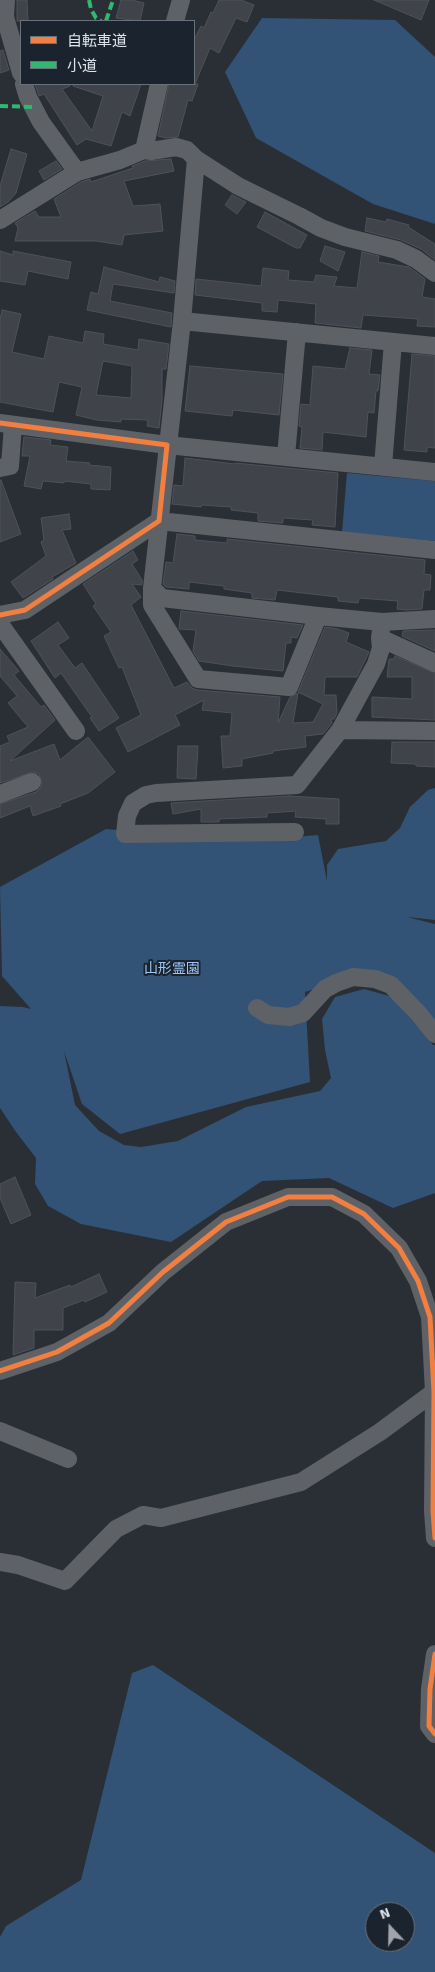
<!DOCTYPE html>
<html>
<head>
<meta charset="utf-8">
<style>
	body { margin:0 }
	#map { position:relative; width:435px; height:1972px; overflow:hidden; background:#2a2f35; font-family:Signika,"Noto Sans JP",sans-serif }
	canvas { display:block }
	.legend { position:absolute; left:20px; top:20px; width:175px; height:65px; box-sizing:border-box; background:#1b242e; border:1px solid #69717a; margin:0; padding:6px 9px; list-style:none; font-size:15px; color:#dee4eb }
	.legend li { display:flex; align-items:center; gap:10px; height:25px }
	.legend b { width:25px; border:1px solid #69717a }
	.north { position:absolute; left:365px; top:1902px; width:50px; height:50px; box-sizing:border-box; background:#1b242e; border:1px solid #69717a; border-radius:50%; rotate:339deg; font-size:14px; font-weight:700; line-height:20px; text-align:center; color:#dee4eb }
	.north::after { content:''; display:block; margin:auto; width:18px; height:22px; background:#9fa5ab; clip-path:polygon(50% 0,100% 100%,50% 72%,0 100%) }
</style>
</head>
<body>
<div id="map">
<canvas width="435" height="1972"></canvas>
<ul class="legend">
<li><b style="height:6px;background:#f27e40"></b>自転車道</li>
<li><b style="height:6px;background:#33b770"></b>小道</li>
</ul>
<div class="north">N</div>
</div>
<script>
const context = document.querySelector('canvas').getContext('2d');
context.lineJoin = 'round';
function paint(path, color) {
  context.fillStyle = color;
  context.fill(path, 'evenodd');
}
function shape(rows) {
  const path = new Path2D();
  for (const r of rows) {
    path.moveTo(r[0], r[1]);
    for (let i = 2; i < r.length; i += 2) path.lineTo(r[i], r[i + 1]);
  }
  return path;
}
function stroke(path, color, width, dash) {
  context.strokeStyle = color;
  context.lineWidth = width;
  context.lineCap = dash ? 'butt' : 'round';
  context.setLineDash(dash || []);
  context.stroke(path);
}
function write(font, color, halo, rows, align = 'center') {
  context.font = font + ' Signika,"Noto Sans JP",sans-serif';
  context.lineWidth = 4;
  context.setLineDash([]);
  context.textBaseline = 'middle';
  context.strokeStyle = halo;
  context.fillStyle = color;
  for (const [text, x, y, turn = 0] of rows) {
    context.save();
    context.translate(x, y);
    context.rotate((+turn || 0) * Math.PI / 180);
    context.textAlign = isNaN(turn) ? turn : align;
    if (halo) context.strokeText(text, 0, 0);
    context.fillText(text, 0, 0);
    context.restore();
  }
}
paint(shape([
	[262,18,395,20,435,57,435,224,373,204,256,138,225,72],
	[347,473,435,481,435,541,342,532],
	[435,788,435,920,407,917,435,924,435,1021,369,972,305,992,310,1082,120,1134,82,1104,64,1051,75,1105,99,1131,124,1145,141,1147,178,1141,246,1107,320,1091,331,1078,325,1050,322,1019,335,997,364,989,393,997,433,1045,435,1045,435,1193,393,1208,329,1178,262,1181,171,1242,81,1224,48,1206,35,1184,36,1158,16,1132,0,1108,0,1006,23,1007,31,1009,2,976,0,887,106,829,247,841,318,835,327,881,327,865,338,849,386,841,400,828,410,807,428,790],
	[153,1665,435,1853,435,1972,0,1972,0,1937,6,1926,81,1880,132,1673],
	[375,1912,405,1912,405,1942,375,1942]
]), '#325276');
const building = shape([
	[17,0,27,0,28,21,17,21,17,0],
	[121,0,132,0,144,3,140,21,116,18,121,0],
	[219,0,241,0,254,5,247,22,236,18,219,53,210,48,195,84,198,84,192,101,188,100,178,137,166,138,158,136,169,84,194,84,194,40,201,26,204,28,211,12,213,13,219,0],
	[374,0,429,0,421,20,374,0],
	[3,50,9,70,0,73,0,51,3,50],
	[35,84,69,84,70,86,62,89,92,131,103,96,73,86,73,84,141,84,130,116,122,112,111,146,86,139,77,145,44,94,39,96,35,84],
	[11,149,27,154,16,193,8,202,0,207,0,186,11,149],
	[171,159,174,171,124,181,133,206,160,204,163,231,124,235,122,245,96,241,15,241,18,228,15,223,35,211,39,217,61,217,54,199,81,182,90,179,91,182,133,168,132,166,145,161,171,159],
	[56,161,62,169,44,180,39,171,56,161],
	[232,195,246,202,237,214,225,205,232,195],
	[265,212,307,235,300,248,296,248,257,227,265,212],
	[367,218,386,222,387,219,409,225,408,227,435,244,435,260,421,249,401,240,365,231,367,218],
	[325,246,345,252,338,271,320,261,325,246],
	[0,251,13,255,13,251,71,262,68,279,28,271,25,285,0,281,0,251],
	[362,252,379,256,378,262,409,267,425,279,422,297,435,299,435,327,417,326,418,319,363,315,361,328,315,323,316,304,278,300,277,312,262,311,262,303,195,295,196,279,261,286,263,268,289,271,288,280,314,282,316,275,337,277,334,286,357,288,362,252],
	[104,267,159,282,160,277,175,281,174,293,113,284,110,301,172,313,171,327,87,310,91,292,98,294,104,267],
	[2,310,21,314,12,352,44,359,49,336,83,343,85,331,104,334,103,344,138,350,139,339,169,344,166,369,162,369,162,400,159,428,147,426,148,420,121,419,121,422,97,420,76,415,82,387,59,382,53,412,0,402,0,320,2,310],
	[103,361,132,366,131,398,96,395,103,361],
	[350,348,372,350,369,374,380,375,378,391,376,391,374,413,368,412,366,437,323,432,322,450,300,448,302,427,299,426,301,404,310,405,313,366,345,369,350,348],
	[412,354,435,356,435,448,427,447,427,452,404,450,412,354],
	[190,366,283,374,279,415,233,410,232,416,185,411,190,366],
	[24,437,51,440,50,445,68,447,66,461,90,463,89,465,111,467,110,490,91,489,91,484,64,481,64,483,43,481,41,489,24,486,30,456,22,456,24,437],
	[185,458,235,464,235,463,338,473,335,527,312,525,313,520,283,518,283,523,258,521,258,513,231,510,231,507,202,505,201,507,172,504,174,485,183,486,185,458],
	[1,480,21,534,0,542,0,481,1,480],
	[69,514,71,529,62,530,76,563,52,577,53,579,23,598,11,582,46,556,41,542,44,540,41,518,69,514],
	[177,534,195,536,195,540,227,543,227,539,425,560,424,574,431,575,430,590,424,590,422,609,405,610,397,609,398,601,359,598,358,603,338,601,338,597,277,590,275,600,252,598,252,593,224,589,224,586,189,582,189,589,166,587,163,584,166,562,173,563,177,534],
	[133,551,138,560,132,564,142,580,142,585,132,584,141,597,131,605,174,688,187,682,192,688,197,690,280,697,278,723,290,697,298,693,293,723,313,722,323,704,298,692,325,627,338,629,349,633,346,642,369,652,357,677,325,677,324,695,336,695,337,713,334,719,331,719,332,723,323,734,305,736,306,747,273,751,273,753,242,759,242,766,223,768,221,736,230,736,232,713,202,710,204,700,175,715,180,725,128,752,116,728,141,715,122,667,119,668,104,636,111,632,93,606,96,604,83,584,133,551],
	[181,611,303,625,297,638,291,637,291,643,286,643,283,671,233,666,199,661,193,651,196,630,179,629,181,611],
	[58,622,69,638,58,645,75,668,82,663,119,718,99,731,90,718,92,717,61,673,55,678,31,641,58,622],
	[435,630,435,651,402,636,403,631,435,630],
	[0,649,19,671,14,675,41,707,44,705,55,720,10,761,54,744,60,760,88,737,115,772,88,793,60,804,61,806,33,816,30,806,0,818,0,804,36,792,40,788,42,783,39,774,33,772,0,783,0,746,10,742,7,736,28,727,8,703,17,696,0,676,0,649],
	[395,656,435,673,435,720,372,717,372,697,412,699,412,677,387,677,389,659,394,659,395,656],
	[392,742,435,742,435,767,416,766,416,764,391,763,392,742],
	[178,746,198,746,196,779,177,778,178,746],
	[290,796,339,799,339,824,326,824,326,819,295,817,296,811,267,813,267,817,219,819,219,822,201,822,201,809,173,814,171,803,290,796],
	[15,1177,31,1215,11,1224,0,1198,0,1184,15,1177],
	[99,1274,107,1292,85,1302,84,1300,63,1308,63,1330,34,1330,34,1348,13,1355,15,1282,36,1283,35,1298,70,1285,71,1287,99,1274]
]);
paint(building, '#40444a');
stroke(building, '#4e5258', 1);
stroke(shape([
	[6,0,5,17,21,73],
	[175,21,181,0],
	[24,84,28,97,41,122,77,172],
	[144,150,159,84],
	[196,159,182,321,152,588,162,598,318,616,382,622,435,619],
	[0,220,77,172,120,160,144,150,151,151,176,147,187,150,196,159,238,186,299,216,321,228,345,237,397,250,416,259,435,273],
	[182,321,435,346],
	[0,423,167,445,435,472],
	[286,456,297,332],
	[383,466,393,342],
	[0,468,10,466,13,425],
	[152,588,152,605,198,679,289,687,318,616],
	[0,615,25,610,159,521,435,550],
	[0,624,76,731],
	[380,638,435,663],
	[340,730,435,731],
	[0,794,32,782],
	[295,832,125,834,127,816,133,803,146,795,156,793,297,785,340,730,376,664,381,648,380,638,382,622],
	[257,1008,268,1015,289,1017,303,1013,325,989,336,983,353,977,375,979,391,985,418,1013,435,1034],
	[0,1371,57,1352,109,1323,163,1272,226,1222,288,1197,332,1197,364,1214,399,1248,418,1281,430,1317,434,1392,433,1511,435,1538],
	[0,1431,68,1459],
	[0,1562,18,1565,65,1581,116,1529,143,1515,161,1518,301,1482,380,1432,434,1392],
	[435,1654,430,1689,429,1726,435,1734]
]), '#5e6267', 18);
stroke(shape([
	[89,0,91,9,96,18,101,21],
	[106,21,113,0],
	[20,68,21,68],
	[0,106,34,107]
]), '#33b770', 4, [8, 4]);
stroke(shape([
	[0,423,167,445,159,521,25,610,0,615],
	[0,1371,57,1352,109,1323,163,1272,226,1222,288,1197,332,1197,364,1214,399,1248,418,1281,430,1317,434,1392,433,1511,435,1538],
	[435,1654,430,1689,429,1726,435,1734]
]), '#f27e40', 5);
write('14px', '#9dc6f6', '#1b242e', [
	["山形霊園",172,969]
]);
</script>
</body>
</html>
